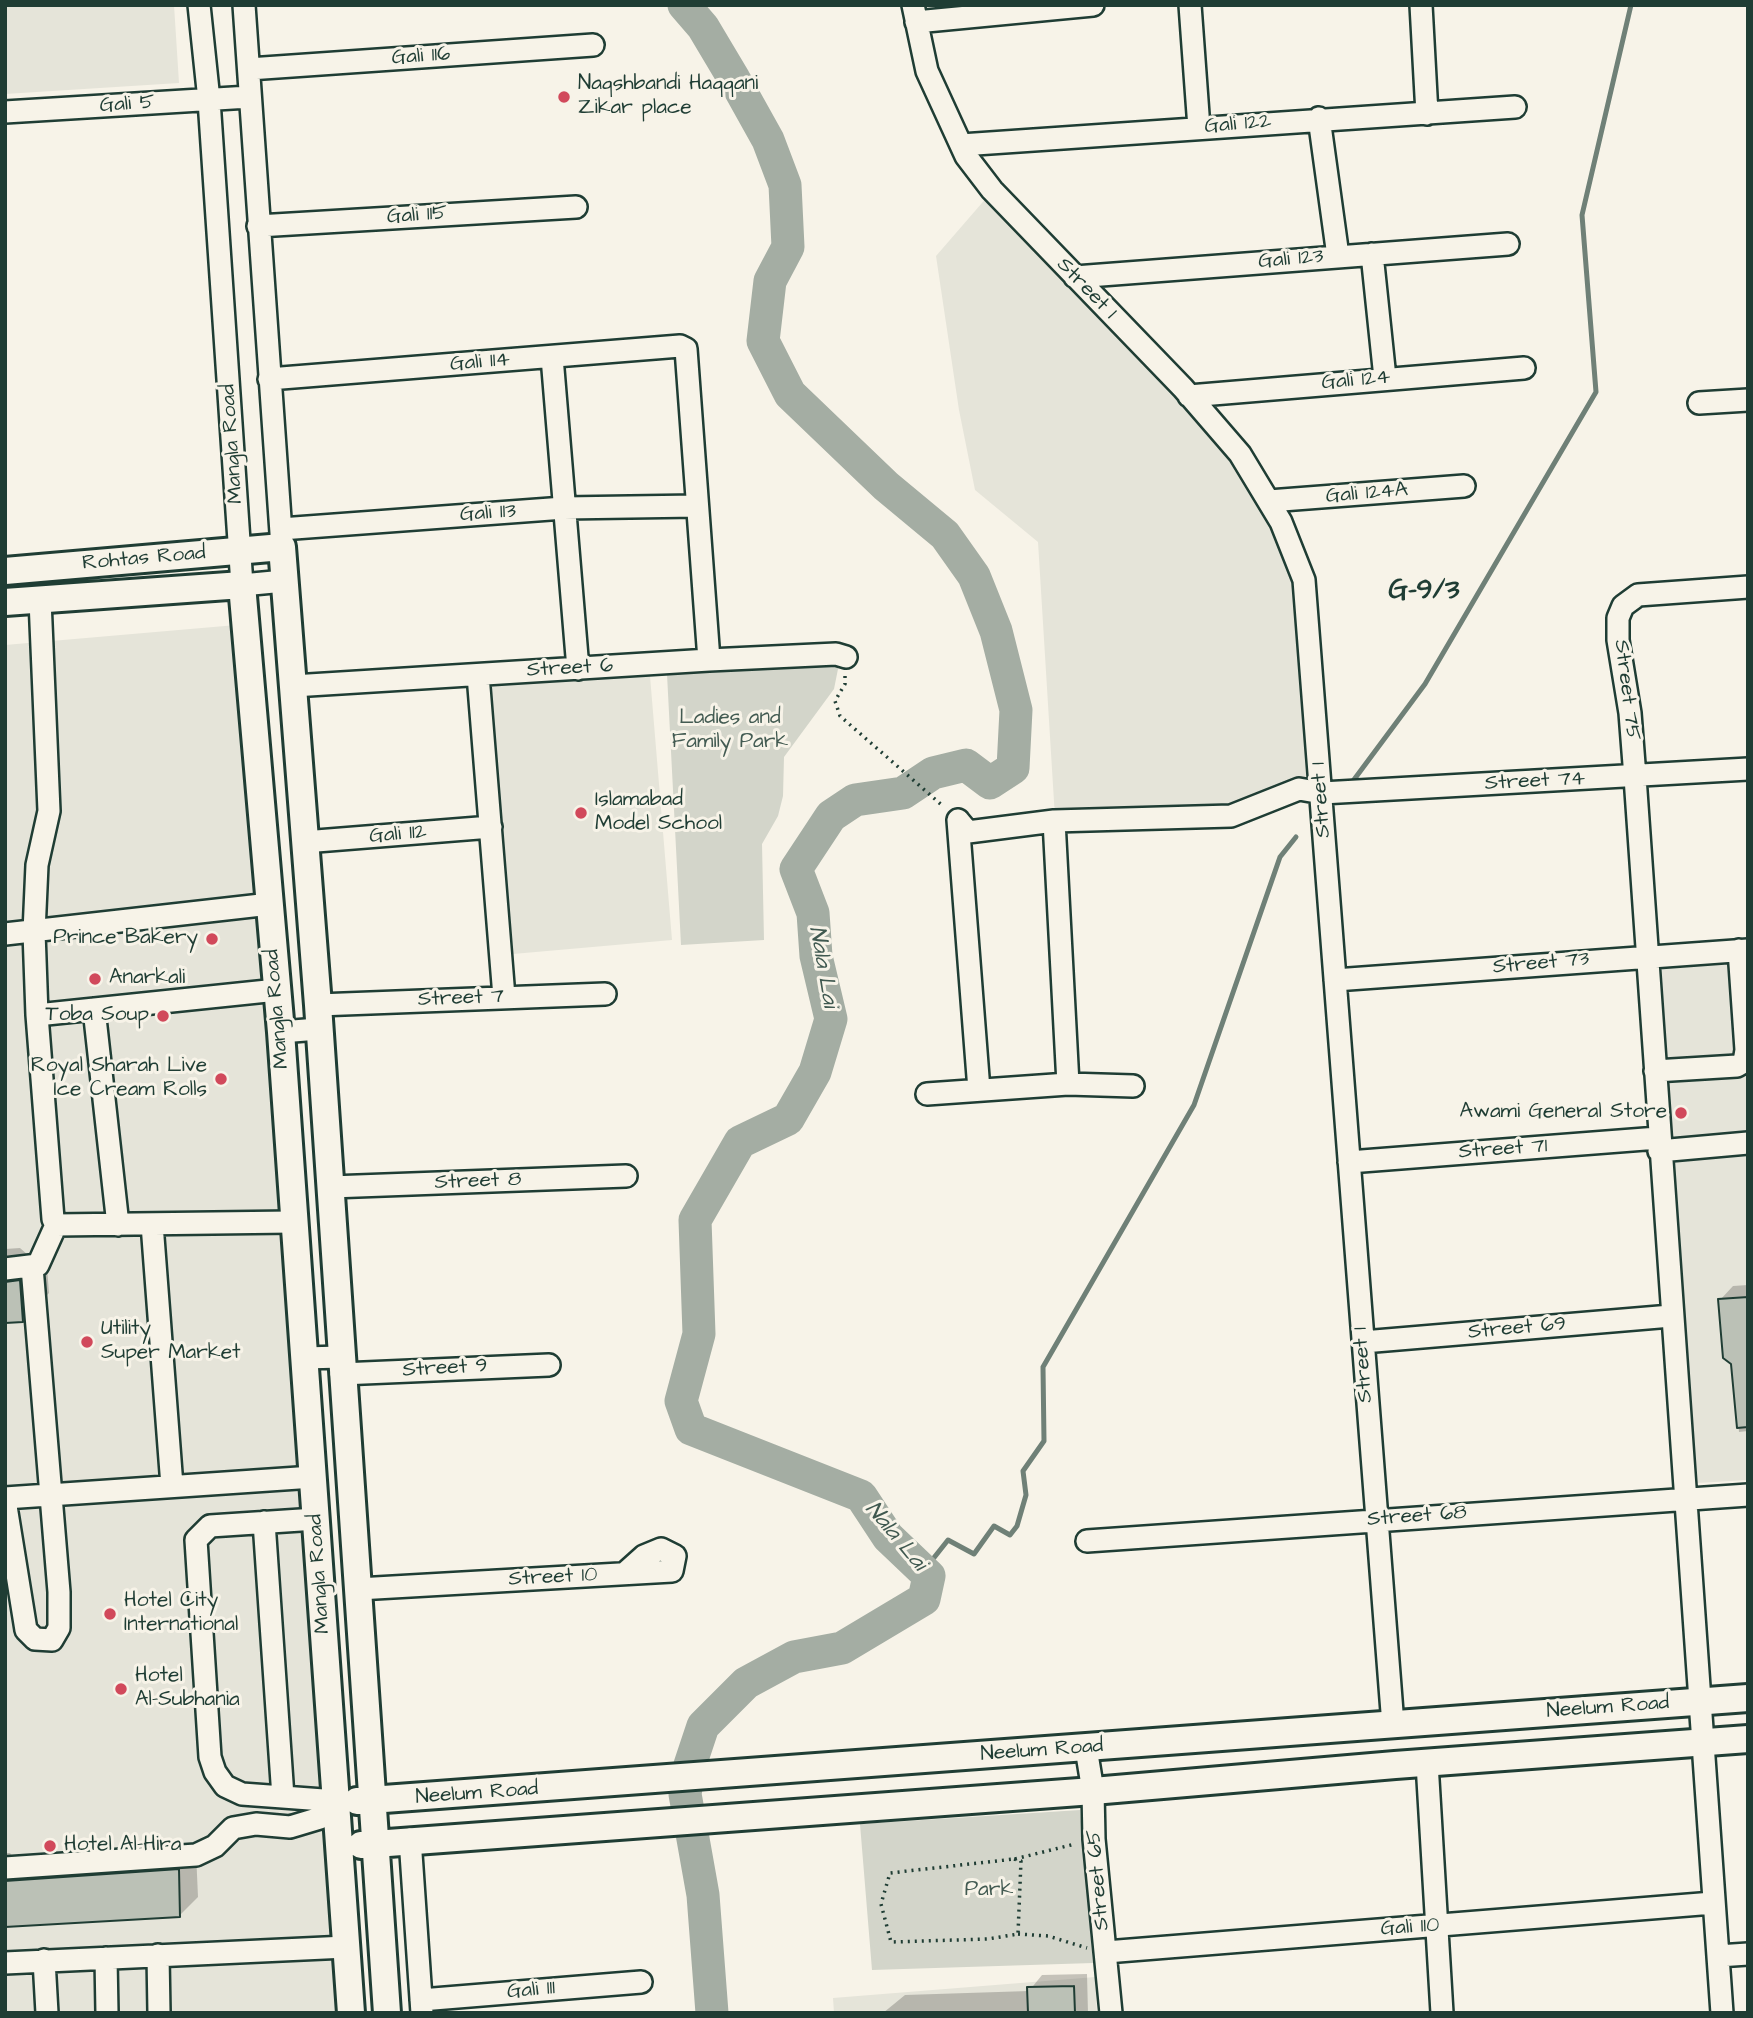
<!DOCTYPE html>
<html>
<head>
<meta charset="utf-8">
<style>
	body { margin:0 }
	#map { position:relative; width:1753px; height:2018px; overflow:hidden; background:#f7f3e8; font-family:"Architects Daughter",sans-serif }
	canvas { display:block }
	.frame { position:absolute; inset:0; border:7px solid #1f3d34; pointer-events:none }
</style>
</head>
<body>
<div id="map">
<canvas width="1753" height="2018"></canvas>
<div class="frame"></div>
</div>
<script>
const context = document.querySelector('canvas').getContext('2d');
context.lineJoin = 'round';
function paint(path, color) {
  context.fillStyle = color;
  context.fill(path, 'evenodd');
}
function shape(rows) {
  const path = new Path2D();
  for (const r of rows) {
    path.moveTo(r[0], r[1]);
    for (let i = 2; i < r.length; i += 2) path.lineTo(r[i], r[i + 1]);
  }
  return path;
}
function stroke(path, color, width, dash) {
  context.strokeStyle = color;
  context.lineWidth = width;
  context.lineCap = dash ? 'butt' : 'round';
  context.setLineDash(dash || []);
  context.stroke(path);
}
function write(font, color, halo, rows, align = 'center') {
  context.font = font + ' "Architects Daughter",sans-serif';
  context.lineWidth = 6;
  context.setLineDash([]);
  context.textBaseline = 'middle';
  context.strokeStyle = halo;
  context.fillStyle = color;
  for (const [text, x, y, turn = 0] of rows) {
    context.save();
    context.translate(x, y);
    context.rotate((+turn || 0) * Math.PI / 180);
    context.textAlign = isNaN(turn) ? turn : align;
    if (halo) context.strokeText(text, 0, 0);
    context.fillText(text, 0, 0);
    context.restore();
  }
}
paint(shape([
	[5,5,174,5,179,83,5,94],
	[988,196,1183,402,1231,458,1263,503,1294,583,1311,788,1226,828,1056,834,1038,542,975,490,959,410,936,256],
	[248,624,349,2013,5,2013,5,645],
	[650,676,672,940,513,954,491,686],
	[1748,957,1748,1137,1666,1142,1657,964],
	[1748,1156,1748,1480,1697,1483,1671,1161],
	[1095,1977,1097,2013,834,2013,833,1998]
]), '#e5e4d9');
paint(shape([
	[839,664,834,689,784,757,783,796,778,816,762,844,764,940,681,945,667,674],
	[1080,1810,1093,1963,872,1970,860,1824]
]), '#d3d5ca');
paint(shape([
	[20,1248,28,1255,46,1254,49,1293,23,1320,5,1321,5,1249],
	[1748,1285,1748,1431,1739,1432,1733,1363,1720,1300,1733,1286],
	[196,1852,198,1897,180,1915,5,1925,5,1853,10,1853,17,1862],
	[1087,1974,1088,2013,883,2013,905,1995,1029,1991,1042,1975]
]), '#0003');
stroke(shape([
	[1350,785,1425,684,1596,392,1582,215,1631,5],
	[925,1569,948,1540,974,1554,994,1526,1010,1535,1017,1526,1026,1495,1023,1471,1044,1441,1043,1367,1194,1105,1280,857,1296,837]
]), '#6f8077', 5);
stroke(shape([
	[684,5,703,27,734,79,768,140,785,185,788,247,770,281,763,341,790,394,886,486,945,535,974,576,996,631,1016,710,1013,768,990,783,966,765,933,773,903,793,855,800,831,816,796,869,813,913,816,956,831,1019,815,1072,788,1119,740,1142,695,1220,699,1334,681,1401,691,1429,861,1496,888,1537,929,1576,924,1599,842,1648,794,1657,746,1683,703,1726,690,1765,685,1794,703,1895,712,2013]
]), '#a4ada3', 33);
const building = shape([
	[20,1280,23,1322,5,1323,5,1282,20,1280],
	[1748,1297,1748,1427,1737,1428,1731,1364,1723,1358,1718,1299,1748,1297],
	[179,1869,180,1917,5,1927,5,1881,179,1869],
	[1074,1986,1075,2013,1028,2013,1027,1987,1074,1986]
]);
paint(building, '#bbc1b6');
stroke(building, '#1f3d34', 2);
const minor = shape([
	[199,5,209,100,242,585,284,581],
	[244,5,282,547],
	[913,5,927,71,966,156,992,190,1183,388,1240,454,1281,522,1304,580,1393,1725],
	[1190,5,1199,128],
	[1421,5,1427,114],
	[916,22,1093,5],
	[249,69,593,45],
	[5,112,249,97],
	[1319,118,1338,256],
	[961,145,1515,107],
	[258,226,576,207],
	[1372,254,1385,378],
	[1075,277,1508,244],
	[552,357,578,669],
	[269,379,680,346,686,349,709,660],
	[1189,396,1524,368],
	[1699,403,1748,400],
	[1269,501,1464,486],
	[281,529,564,508,696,506],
	[478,675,504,997],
	[293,686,709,660,836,654,846,657],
	[958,820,968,832,1054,821,1231,816,1299,789,1322,793,1748,769],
	[958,820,979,1090],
	[1054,821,1068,1084],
	[304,842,491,827],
	[5,934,270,904],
	[1335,980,1748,950],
	[318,1005,605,994],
	[94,1009,118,1225],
	[37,1015,277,990],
	[281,1032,318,1029],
	[1655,1071,1737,1066,1744,1062,1746,1050,1739,950],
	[927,1094,1068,1084,1133,1086],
	[1659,1151,1748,1143],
	[1349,1162,1658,1138],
	[331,1187,626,1176],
	[152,1224,172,1486],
	[56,1225,292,1222],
	[5,1269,38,1265,56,1225,53,1219,37,1015,34,932,37,865,49,811,40,600],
	[1363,1342,1671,1316],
	[304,1358,341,1357],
	[341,1374,549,1365],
	[5,1498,313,1477],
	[5,1500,26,1630,35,1639,52,1640,59,1628,59,1592,32,1267],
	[316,1519,210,1526,196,1540,210,1757,215,1772,225,1786,242,1794,337,1801],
	[264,1522,283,1797],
	[1087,1541,1748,1495],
	[358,1589,672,1571,675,1556,661,1549,644,1556,625,1573],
	[1086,1748,1093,1791,1094,1839,1111,2013],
	[1427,1763,1442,2013],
	[410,1839,422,2013],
	[5,1868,196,1855,215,1846,233,1828,256,1824,290,1827,320,1818,337,1801],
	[1106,1952,1713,1903],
	[158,1955,159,2013],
	[1718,1956,1748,1954],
	[106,1958,107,2013],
	[44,1960,47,2013],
	[5,1963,346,1947],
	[421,2000,641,1982],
	[1722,2013,1635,777,1630,713,1618,640,1618,618,1623,606,1638,595,1748,587]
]);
const major = shape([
	[5,571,282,547,318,1005,387,2013],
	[5,602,242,585,281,1032,351,2013],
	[357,1801,1748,1698],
	[361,1845,1093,1791,1395,1765,1748,1739]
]);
stroke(minor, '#1f3d34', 26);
stroke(major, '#1f3d34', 32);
stroke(shape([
	[845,676,845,684,835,701,840,716,944,807],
	[1014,1859,1021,1861,1018,1934,988,1939,891,1942,881,1904,890,1873,1014,1859],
	[1015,1859,1075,1844],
	[1018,1934,1048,1936,1087,1948]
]), '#1f3d34', 3.5, [2, 5]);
stroke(minor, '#f7f3e8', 21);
stroke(major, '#f7f3e8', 26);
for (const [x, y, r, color] of [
	[564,97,7,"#d1495b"],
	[581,813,7,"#d1495b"],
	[212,939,7,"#d1495b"],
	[95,979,7,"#d1495b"],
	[163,1016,7,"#d1495b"],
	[221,1079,7,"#d1495b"],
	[1681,1113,7,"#d1495b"],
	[87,1342,7,"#d1495b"],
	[110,1614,7,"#d1495b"],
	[121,1689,7,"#d1495b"],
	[50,1846,7,"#d1495b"]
]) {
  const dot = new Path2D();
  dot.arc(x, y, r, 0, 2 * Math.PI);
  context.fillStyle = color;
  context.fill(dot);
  stroke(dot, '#f7f3e8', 2.5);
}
write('21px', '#1f3d34', '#f7f3e8', [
	["Gali 116",421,57,-4],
	["Gali 5",127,105,-4],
	["Gali 122",1238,125,-5],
	["Gali 115",417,216,-4],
	["Gali 123",1291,260,-5],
	["Street 1",1086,289,46],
	["Gali 114",480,363,-5],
	["Gali 124",1356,381,-5],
	["Mangla Road",233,444,-94],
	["Gali 124A",1367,494,-5],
	["Gali 113",488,514,-4],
	["Rohtas Road",144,559,-5],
	["Street 6",570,669,-3],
	["Street 75",1626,690,83],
	["Street 74",1535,782,-3],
	["Street 1",1322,800,-94],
	["Gali 112",398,835,-5],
	["Street 73",1541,964,-5],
	["Street 7",461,999,-2],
	["Mangla Road",278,1009,-95],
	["Street 71",1503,1150,-4],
	["Street 8",478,1182,-2],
	["Street 69",1517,1329,-5],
	["Street 1",1364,1365,-94],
	["Street 9",445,1369,-3],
	["Street 68",1417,1517,-4],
	["Mangla Road",320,1574,-94],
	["Street 10",553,1578,-3],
	["Neelum Road",1608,1708,-4],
	["Neelum Road",1042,1751,-4],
	["Neelum Road",477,1794,-4],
	["Street 65",1099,1880,-95],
	["Gali 110",1410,1928,-4],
	["Gali 111",531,1991,-5]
]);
write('21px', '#1f3d34', '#f7f3e8', [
	["Naqshbandi Haqqani",578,85],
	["Zikar place",578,109],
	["Islamabad",595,801],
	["Model School",595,825],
	["Prince Bakery",198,939,"right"],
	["Anarkali",109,979],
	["Toba Soup",149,1016,"right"],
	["Royal Sharah Live",207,1067,"right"],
	["Ice Cream Rolls",207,1091,"right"],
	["Awami General Store",1667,1113,"right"],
	["Utility",101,1330],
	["Super Market",101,1354],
	["Hotel City",124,1602],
	["International",124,1626],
	["Hotel",135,1677],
	["Al-Subhania",135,1701],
	["Hotel Al-Hira",64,1846]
], 'left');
write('21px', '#435b52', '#f7f3e8', [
	["Ladies and",730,719],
	["Family Park",730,743],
	["Park",989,1891]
]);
write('italic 23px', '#405950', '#f7f3e8', [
	["Nala Lai",822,967,80],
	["Nala Lai",895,1537,50]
]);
write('bold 28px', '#1f3d34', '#f7f3e8', [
	["G-9/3",1424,592]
]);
</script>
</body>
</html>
